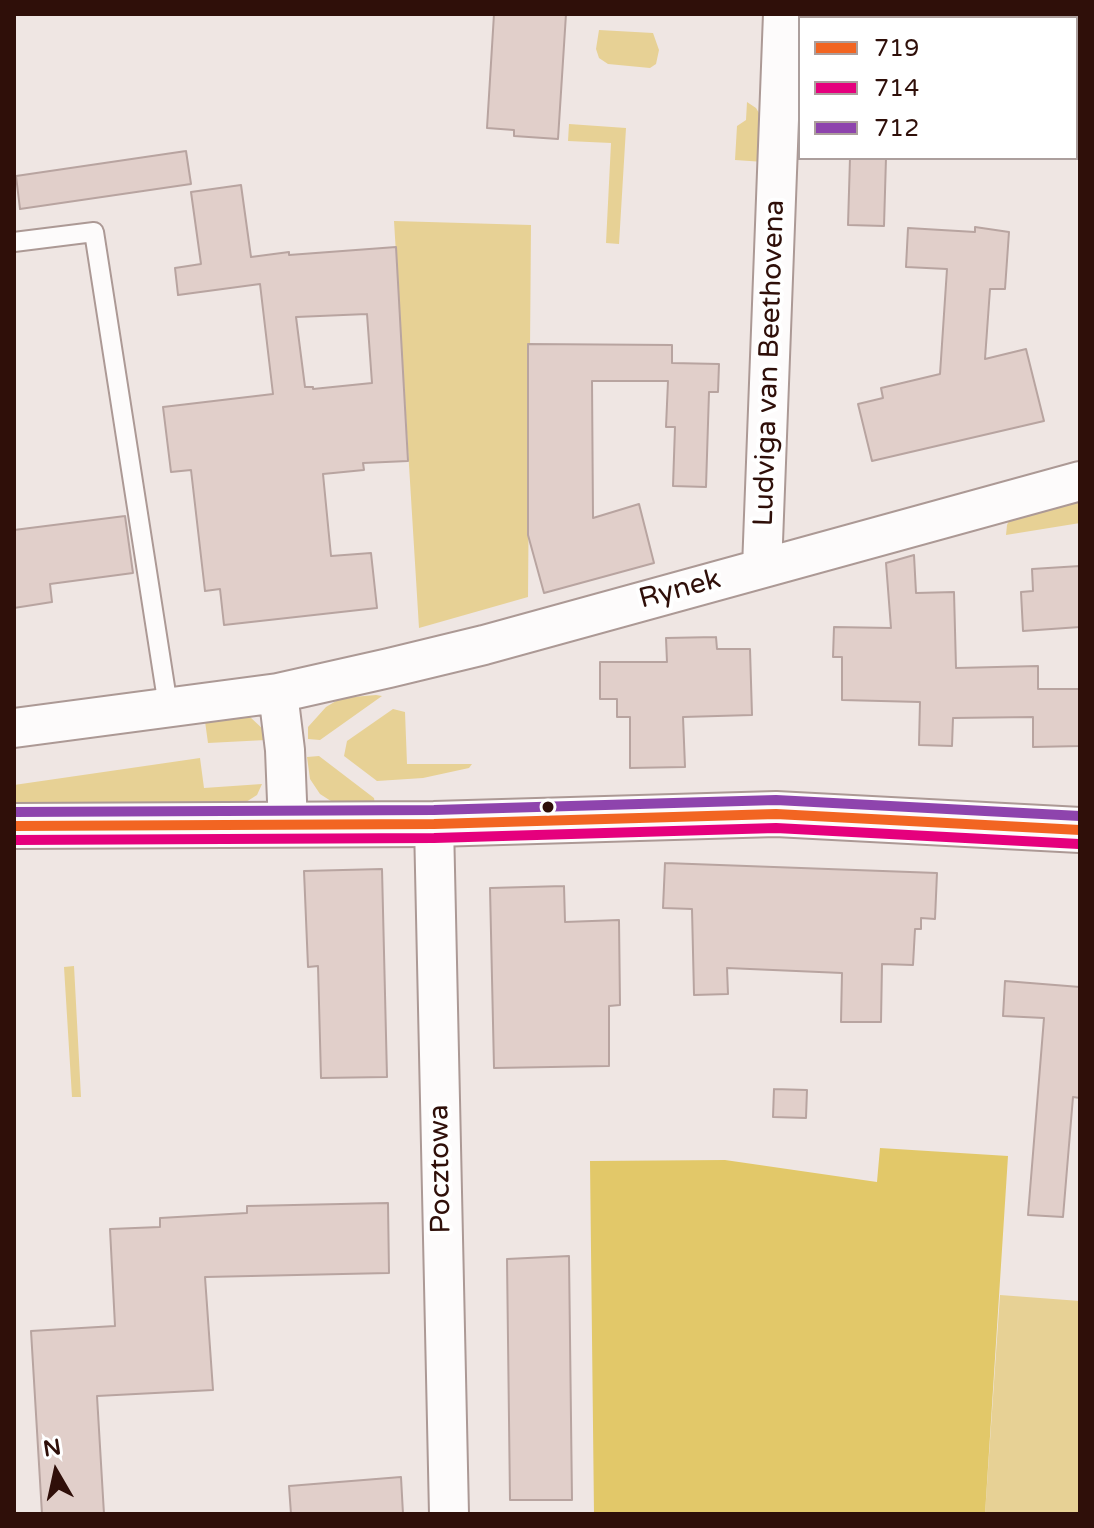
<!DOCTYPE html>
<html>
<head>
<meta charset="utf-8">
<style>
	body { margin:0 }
	#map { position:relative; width:1094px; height:1528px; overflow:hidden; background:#efe6e3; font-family:"Varela Round",sans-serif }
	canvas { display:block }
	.frame { position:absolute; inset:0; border:16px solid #2f0f09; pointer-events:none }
	.legend { position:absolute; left:798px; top:16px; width:280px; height:144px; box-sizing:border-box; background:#fff; border:2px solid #ac9f9d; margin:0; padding:10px 14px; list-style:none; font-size:24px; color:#2f0f09 }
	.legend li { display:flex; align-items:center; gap:16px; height:40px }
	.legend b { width:40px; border:2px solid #ac9f9d }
	.north { position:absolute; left:16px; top:1432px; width:80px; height:80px; -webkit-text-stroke:6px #fff; paint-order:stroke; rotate:351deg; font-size:22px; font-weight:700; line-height:32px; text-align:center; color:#2f0f09 }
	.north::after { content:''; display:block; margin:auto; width:28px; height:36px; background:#2f0f09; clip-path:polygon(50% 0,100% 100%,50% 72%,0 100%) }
</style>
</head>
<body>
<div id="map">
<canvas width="1094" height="1528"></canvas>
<div class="frame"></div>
<ul class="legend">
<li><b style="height:10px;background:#f26522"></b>719</li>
<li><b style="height:10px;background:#e5007d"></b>714</li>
<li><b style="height:10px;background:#8e44ad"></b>712</li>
</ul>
<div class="north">N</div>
</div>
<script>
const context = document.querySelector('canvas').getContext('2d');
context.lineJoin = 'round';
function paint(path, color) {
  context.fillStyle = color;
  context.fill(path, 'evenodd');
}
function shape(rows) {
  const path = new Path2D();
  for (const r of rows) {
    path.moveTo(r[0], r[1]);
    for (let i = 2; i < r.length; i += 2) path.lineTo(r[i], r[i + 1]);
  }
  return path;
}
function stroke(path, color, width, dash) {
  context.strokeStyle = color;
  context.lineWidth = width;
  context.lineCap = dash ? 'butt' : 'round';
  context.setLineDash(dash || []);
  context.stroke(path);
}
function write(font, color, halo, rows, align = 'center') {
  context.font = font + ' "Varela Round",sans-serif';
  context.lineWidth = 8;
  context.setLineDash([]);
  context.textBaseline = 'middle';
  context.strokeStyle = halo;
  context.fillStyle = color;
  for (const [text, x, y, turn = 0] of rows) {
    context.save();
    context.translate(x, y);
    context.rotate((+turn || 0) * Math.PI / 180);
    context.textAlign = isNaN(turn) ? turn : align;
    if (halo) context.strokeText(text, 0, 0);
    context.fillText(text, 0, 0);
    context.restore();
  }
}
paint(shape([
	[599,30,653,33,659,50,656,64,650,68,608,64,599,58,596,49],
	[747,102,756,108,762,118,764,162,735,160,737,126,746,120],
	[569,124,626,128,619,244,606,243,611,143,568,141],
	[394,221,531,225,528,597,419,628],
	[1080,498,1080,523,1006,535,1007,525,1010,518],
	[376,695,382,696,320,740,308,739,308,727,326,707,341,698],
	[393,709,405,712,407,764,472,764,469,768,423,778,377,781,344,756,347,741],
	[204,714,249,716,265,731,266,740,208,743],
	[319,756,374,798,375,804,334,803,320,794,310,779,307,757],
	[200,758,204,788,262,784,257,795,246,802,230,807,14,807,14,785],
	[74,966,81,1097,72,1097,64,967],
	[1000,1295,1080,1301,1080,1514,985,1514]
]), '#e7d195');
paint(shape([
	[880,1148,1008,1156,985,1514,594,1514,590,1161,725,1160,877,1182]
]), '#e2c869');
const building = shape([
	[494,14,566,14,558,139,514,136,514,130,487,128,494,14],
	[186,151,191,184,20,209,16,176,186,151],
	[850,158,886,158,884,226,848,225,850,158],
	[241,185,251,257,289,252,289,255,396,247,408,461,363,463,364,470,323,474,331,556,371,553,377,608,224,625,220,589,205,591,191,470,171,472,163,407,273,394,260,284,178,295,175,268,201,264,191,192,241,185],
	[367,314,372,383,313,389,313,387,305,387,296,317,367,314],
	[975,227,1009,232,1005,289,990,289,985,359,1026,349,1044,421,872,461,858,404,883,398,881,388,940,374,947,269,906,267,908,228,975,232,975,227],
	[528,344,672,345,672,363,719,364,718,392,709,392,706,487,673,486,675,427,666,427,668,381,592,381,593,518,639,504,654,563,544,593,528,535,528,344],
	[125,516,133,573,50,584,52,602,14,608,14,530,125,516],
	[914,555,916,593,954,592,956,668,1038,666,1038,689,1080,689,1080,746,1033,747,1033,717,953,718,952,746,919,745,920,702,842,700,842,657,833,657,834,627,891,628,886,563,914,555],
	[1080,566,1080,627,1023,631,1021,592,1033,591,1032,569,1080,566],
	[716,637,717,649,750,649,752,715,683,717,685,767,630,768,630,717,617,717,617,699,600,699,600,662,667,662,666,638,716,637],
	[665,863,937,873,935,919,921,918,921,929,915,929,913,965,882,964,881,1022,841,1022,842,973,727,968,728,994,694,995,692,909,663,908,665,863],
	[382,869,387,1077,321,1078,318,966,308,967,304,871,382,869],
	[564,886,565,922,619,920,620,1005,609,1006,609,1066,494,1068,490,888,564,886],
	[1005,981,1080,987,1080,1098,1073,1097,1063,1217,1028,1215,1044,1018,1003,1016,1005,981],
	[774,1089,807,1090,806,1118,773,1117,774,1089],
	[388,1203,389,1273,205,1277,213,1390,97,1396,104,1514,42,1514,31,1331,115,1326,110,1229,160,1227,160,1218,247,1213,247,1206,388,1203],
	[569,1256,572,1500,510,1500,507,1259,569,1256],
	[401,1477,403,1514,291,1514,289,1486,401,1477]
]);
paint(building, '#e1cfca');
stroke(building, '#b8a4a0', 2);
const service = shape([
	[14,242,94,232,168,706]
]);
const minor = shape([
	[762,568,783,14],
	[278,693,285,750,288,826],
	[14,728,278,693,389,668,484,645,1080,481],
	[434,824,449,1514]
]);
const tertiary = shape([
	[14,826,434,824,776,814,1080,830]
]);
stroke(service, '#ac9995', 22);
stroke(minor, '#ac9995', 42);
stroke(tertiary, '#ac9995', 48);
stroke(service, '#fdfbfb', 18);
stroke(minor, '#fdfbfb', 38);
stroke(tertiary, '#fdfbfb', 44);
stroke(shape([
	[14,826,434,824,776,814,1080,830]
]), '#f26522', 10);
stroke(shape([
	[14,840,434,838,776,828,1079,844]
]), '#e5007d', 10);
stroke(shape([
	[14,812,434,810,776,800,1080,816]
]), '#8e44ad', 10);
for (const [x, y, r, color] of [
	[548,807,7,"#2f0f09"]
]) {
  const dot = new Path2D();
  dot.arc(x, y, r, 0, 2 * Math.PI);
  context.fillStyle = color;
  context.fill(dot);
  stroke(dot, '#fff', 3);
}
write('28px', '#2f0f09', '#fff', [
	["Ludviga van Beethovena",770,363,-88],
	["Rynek",680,590,-15],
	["Pocztowa",441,1169,-91]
]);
</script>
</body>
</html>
